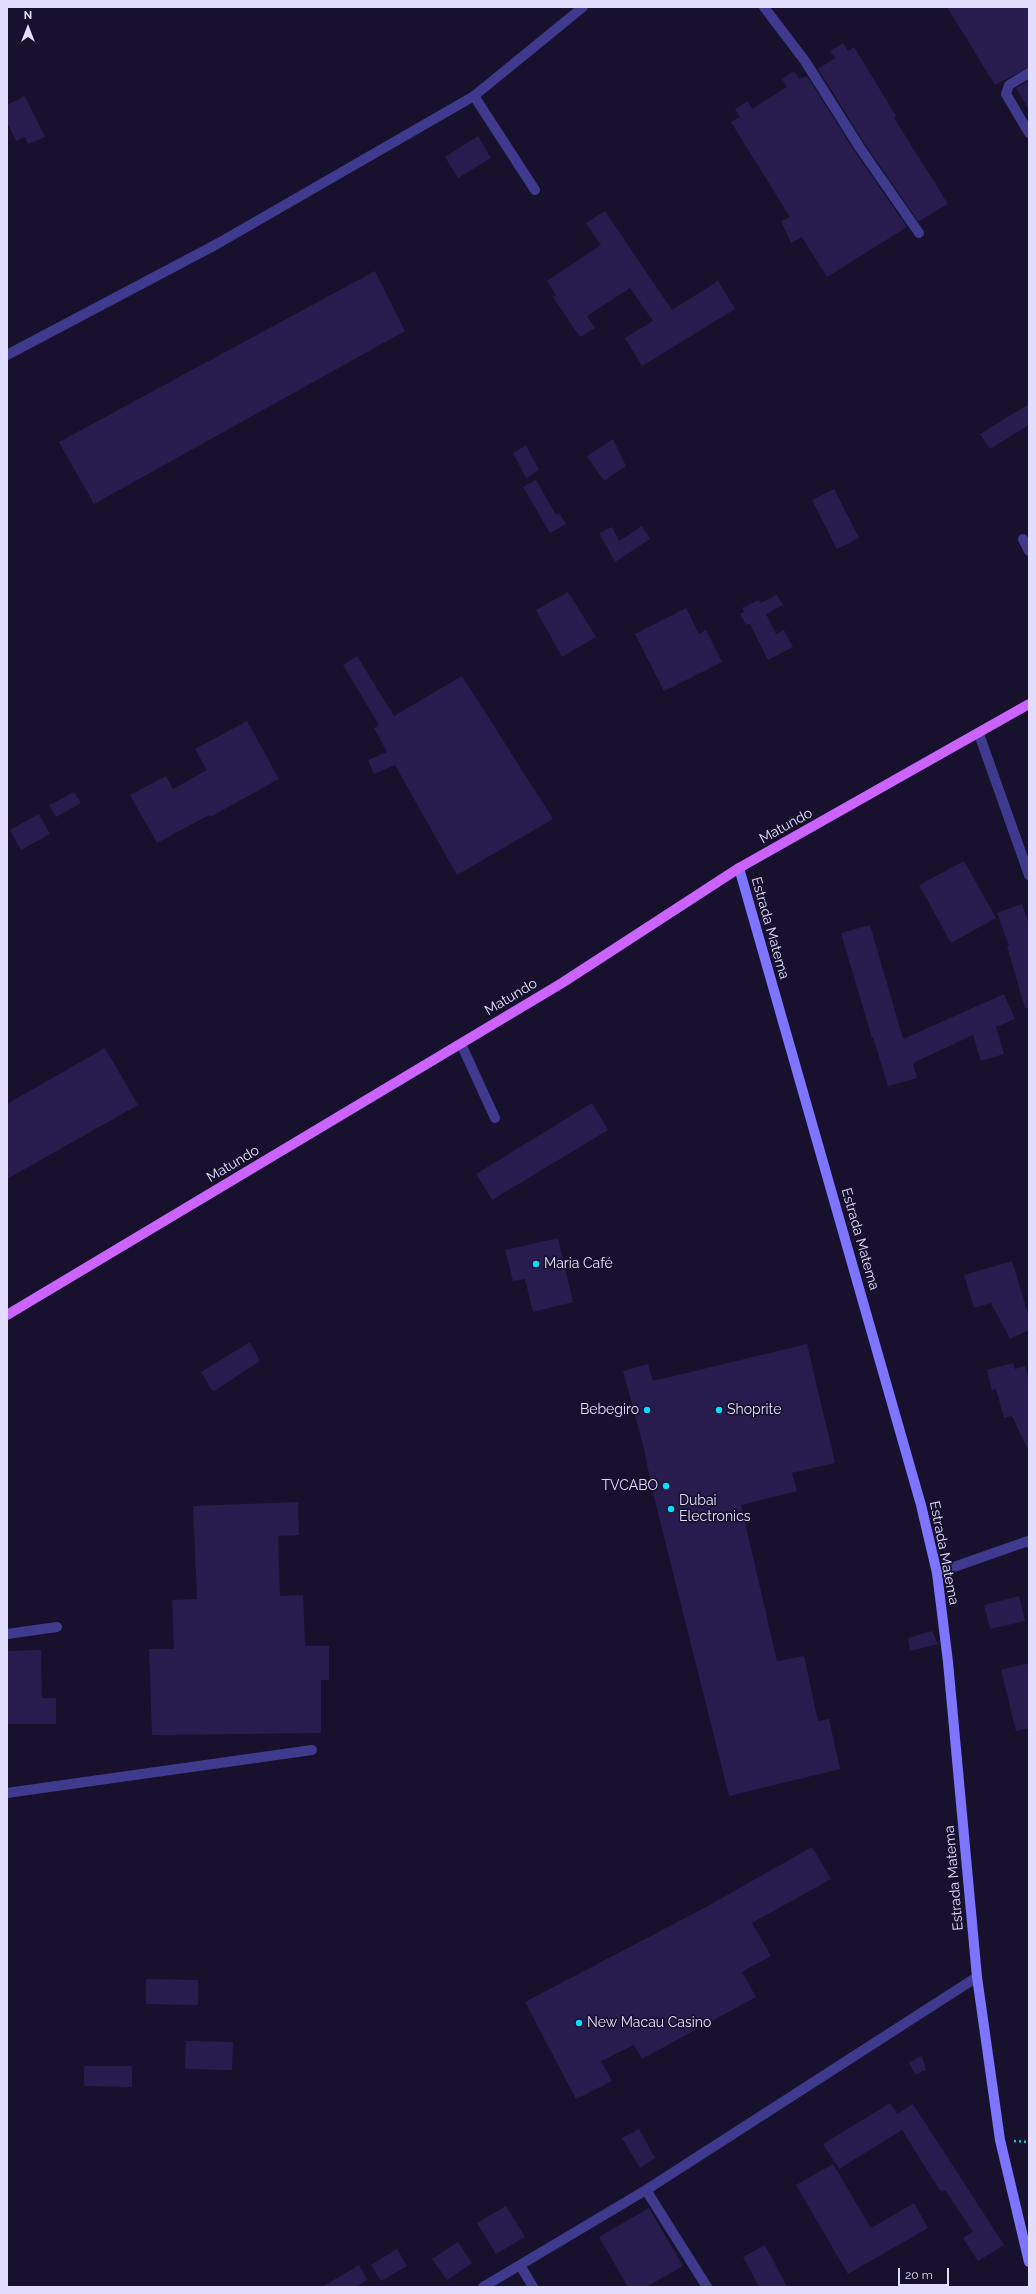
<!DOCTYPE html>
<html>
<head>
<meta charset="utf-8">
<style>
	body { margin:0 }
	#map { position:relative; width:1036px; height:2294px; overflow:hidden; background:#17112d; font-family:Raleway,sans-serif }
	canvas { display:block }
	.frame { position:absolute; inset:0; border:8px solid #e2ddff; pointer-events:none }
	.north { position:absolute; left:8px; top:8px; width:40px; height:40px; -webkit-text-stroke:3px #17112d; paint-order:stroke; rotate:0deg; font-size:11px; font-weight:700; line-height:16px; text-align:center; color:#e2ddff }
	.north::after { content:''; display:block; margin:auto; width:14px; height:18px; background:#e2ddff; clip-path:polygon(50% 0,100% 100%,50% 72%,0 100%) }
	.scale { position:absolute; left:898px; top:2268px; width:51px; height:18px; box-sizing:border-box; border:2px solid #e2ddff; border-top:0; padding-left:5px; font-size:12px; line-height:14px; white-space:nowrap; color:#e2ddff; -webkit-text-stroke:3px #17112d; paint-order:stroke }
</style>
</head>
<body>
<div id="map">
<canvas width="1036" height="2294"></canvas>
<div class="frame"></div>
<div class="north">N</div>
<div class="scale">20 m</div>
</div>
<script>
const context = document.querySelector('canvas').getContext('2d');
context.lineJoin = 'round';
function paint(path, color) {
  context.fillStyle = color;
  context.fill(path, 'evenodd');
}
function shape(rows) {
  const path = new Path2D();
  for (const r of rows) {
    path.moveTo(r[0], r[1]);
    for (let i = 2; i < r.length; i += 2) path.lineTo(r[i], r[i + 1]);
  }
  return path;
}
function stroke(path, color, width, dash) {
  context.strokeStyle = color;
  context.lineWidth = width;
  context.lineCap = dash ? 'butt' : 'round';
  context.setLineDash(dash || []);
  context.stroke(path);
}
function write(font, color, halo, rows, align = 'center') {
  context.font = font + ' Raleway,sans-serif';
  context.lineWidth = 3.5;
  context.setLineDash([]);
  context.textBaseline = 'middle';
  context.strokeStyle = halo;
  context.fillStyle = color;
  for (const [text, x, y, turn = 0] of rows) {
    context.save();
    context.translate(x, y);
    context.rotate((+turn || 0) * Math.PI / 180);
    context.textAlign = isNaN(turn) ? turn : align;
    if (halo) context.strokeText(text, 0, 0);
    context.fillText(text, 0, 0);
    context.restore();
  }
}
paint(shape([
	[947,7,1029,7,1029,67,995,85],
	[843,43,848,51,854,47,896,116,894,118,948,204,921,220,918,221,865,144,818,69,835,58,830,51],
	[794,71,799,79,807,76,855,152,907,227,827,277,802,237,791,243,781,221,790,217,731,122,740,117,735,109,748,101,752,109,787,87,782,79],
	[1029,81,1029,110,1016,88],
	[25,96,45,137,28,144,25,137,16,141,7,122,7,105],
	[478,136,491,158,458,178,445,157],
	[605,211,672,310,718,281,735,309,642,366,625,338,653,321,630,288,587,316,595,328,580,337,553,297,556,295,547,281,601,245,586,223],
	[375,271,405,331,94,504,59,442],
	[1029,404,1029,425,990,449,980,434],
	[613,439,626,466,604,481,587,456],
	[526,445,539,470,526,478,513,453],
	[536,480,556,515,559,513,566,524,550,533,523,487],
	[834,489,859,538,837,549,812,500],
	[642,526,650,539,615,562,599,533,612,527,619,541],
	[568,592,596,637,562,657,536,610],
	[777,595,783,605,766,614,776,634,784,630,793,647,768,660,750,624,746,625,740,614,744,612,742,608,759,600,760,603],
	[686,608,699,634,706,630,722,662,664,691,635,634],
	[357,656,394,716,462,676,553,819,457,875,395,765,374,774,368,760,387,752,374,728,379,725,343,665],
	[247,721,279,779,210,817,209,815,157,843,130,795,166,776,173,789,207,770,195,749],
	[74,792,81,803,56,817,49,805],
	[39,814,50,834,21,850,10,830],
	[964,861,996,918,951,943,919,885],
	[1022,904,1029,924,1029,1008,1025,1008,1007,946,1009,946,997,913],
	[870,925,903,1039,1004,994,1015,1019,996,1027,1004,1054,981,1061,973,1035,913,1063,917,1078,888,1086,873,1037,872,1038,841,933],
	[105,1048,138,1105,7,1179,7,1104],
	[592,1103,608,1130,492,1200,476,1174],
	[558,1238,573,1302,533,1312,525,1279,513,1281,505,1250],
	[1012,1261,1029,1317,1029,1330,1010,1339,991,1303,974,1308,964,1275],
	[250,1342,260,1361,213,1392,201,1372],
	[807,1344,835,1463,792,1473,797,1491,741,1505,777,1661,804,1656,818,1721,829,1719,840,1769,729,1796,653,1493,643,1445,623,1371,648,1364,653,1381],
	[1013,1363,1015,1369,1025,1366,1029,1381,1029,1452,1012,1416,1004,1418,996,1389,992,1390,987,1370],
	[298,1502,299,1535,278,1536,280,1596,303,1595,305,1646,329,1646,329,1680,321,1680,321,1733,152,1735,149,1649,174,1649,172,1600,197,1599,193,1506],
	[1019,1596,1025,1621,990,1629,984,1605],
	[932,1631,938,1644,910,1651,908,1638],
	[41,1650,42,1698,56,1698,56,1724,7,1724,7,1651],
	[1029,1663,1029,1728,1016,1731,1001,1670],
	[812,1847,831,1879,752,1923,771,1956,742,1972,756,1997,642,2059,634,2045,601,2061,612,2081,576,2099,525,2002,706,1907],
	[146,1979,198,1980,198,2005,146,2004],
	[186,2041,233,2042,232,2070,185,2069],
	[922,2056,926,2070,915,2075,909,2062],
	[84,2066,132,2066,132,2087,84,2086],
	[890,2103,897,2114,913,2104,1004,2245,978,2261,963,2238,973,2232,945,2190,941,2192,902,2130,839,2169,823,2144],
	[639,2129,655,2158,640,2168,622,2138],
	[833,2164,871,2228,914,2203,928,2228,848,2274,796,2185],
	[506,2206,525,2237,496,2254,477,2223],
	[649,2208,683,2266,646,2287,628,2287,599,2237],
	[458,2242,472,2263,447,2280,432,2259],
	[765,2245,787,2287,759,2287,743,2257],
	[397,2249,407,2266,381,2281,371,2265],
	[359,2265,367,2280,356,2287,322,2287]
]), '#281c4f');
stroke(shape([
	[1014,2141,1029,2142]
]), '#2cc4c1', 2.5, [2, 3]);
stroke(shape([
	[764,7,805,61,860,148,919,233],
	[1029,73,1009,85,1006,94,1029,133],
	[474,96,535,190],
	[1023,539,1029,551],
	[7,1634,57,1627],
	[7,1793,312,1750]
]), '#403a8e', 10);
stroke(shape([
	[7,355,217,244,474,96,583,7],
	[979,734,1029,875],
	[461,1044,495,1118],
	[937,1573,1028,1541,1029,1543],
	[646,2190,707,2287],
	[520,2265,533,2287],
	[483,2287,646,2190,977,1977]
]), '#403a8e', 10);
stroke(shape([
	[739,868,921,1505,937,1573,948,1662,977,1977,1000,2140,1029,2262]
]), '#7d74ff', 10);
stroke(shape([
	[7,1315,562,983,739,868,1029,704]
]), '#cb64ff', 10);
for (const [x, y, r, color] of [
	[536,1264,4,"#09dcff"],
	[647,1410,4,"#09dcff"],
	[719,1410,4,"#09dcff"],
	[666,1486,4,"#09dcff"],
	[671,1509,4,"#09dcff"],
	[579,2023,4,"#09dcff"]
]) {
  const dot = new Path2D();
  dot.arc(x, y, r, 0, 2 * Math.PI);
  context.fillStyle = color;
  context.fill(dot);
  stroke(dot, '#17112d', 1.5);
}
write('14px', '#e2ddff', '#17112d', [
	["Matundo",786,826,-29],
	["Estrada Matema",770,928,74],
	["Matundo",511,997,-31],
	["Matundo",233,1164,-31],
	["Estrada Matema",860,1239,74],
	["Estrada Matema",944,1553,79],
	["Estrada Matema",954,1878,-95]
]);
write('14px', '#e2ddff', '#17112d', [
	["Maria Café",544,1264],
	["Bebegiro",639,1410,"right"],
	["Shoprite",727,1410],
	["TVCABO",658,1486,"right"],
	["Dubai",679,1501],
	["Electronics",679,1517],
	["New Macau Casino",587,2023]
], 'left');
</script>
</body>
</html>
